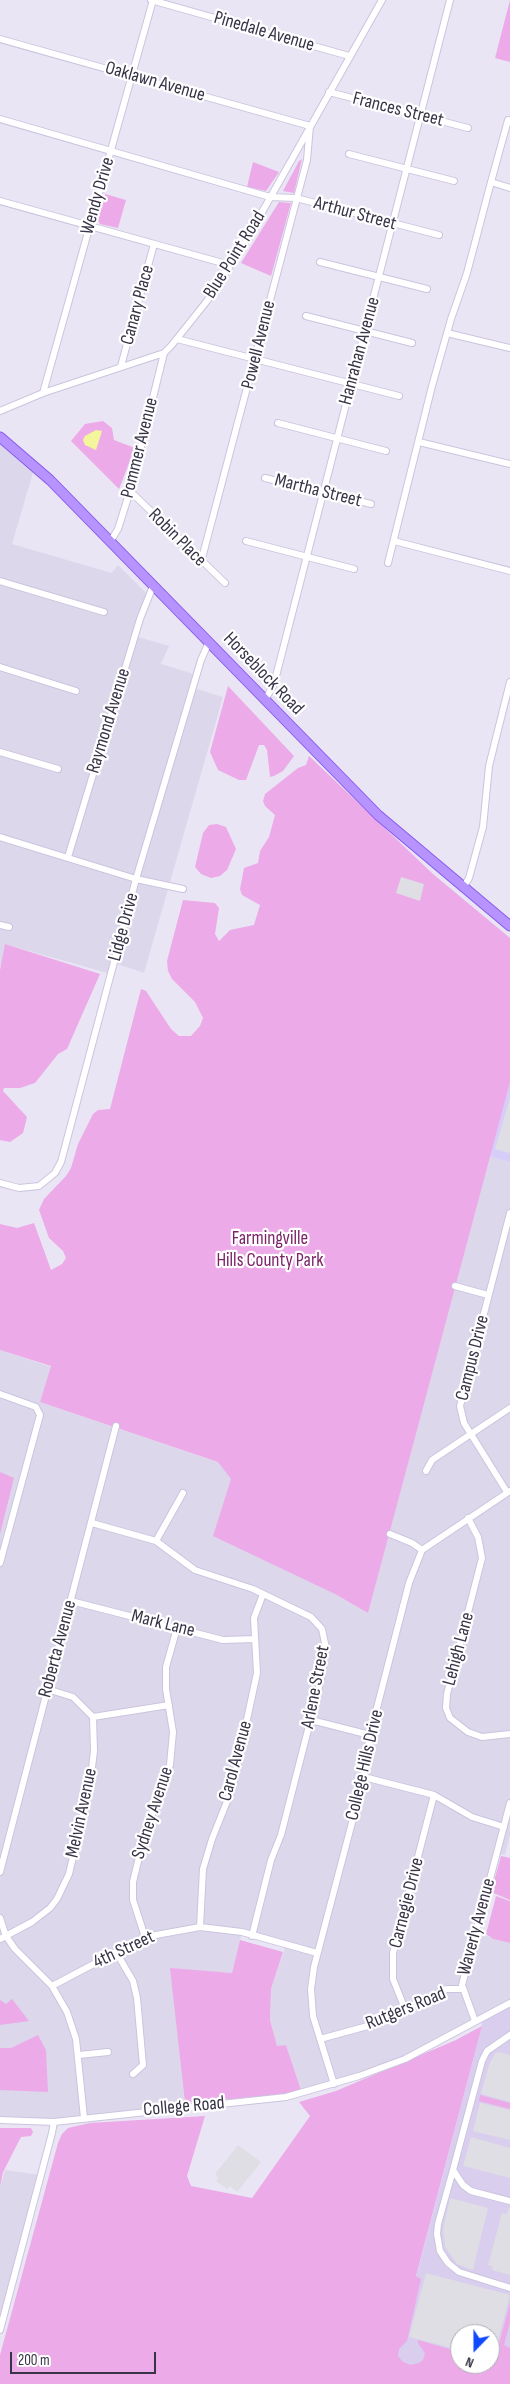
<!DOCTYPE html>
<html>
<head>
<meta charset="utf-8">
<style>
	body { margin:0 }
	#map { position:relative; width:510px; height:2384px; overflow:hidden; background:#eae5f4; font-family:"Sofia Sans Condensed",sans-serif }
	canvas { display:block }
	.north { position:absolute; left:450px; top:2324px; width:50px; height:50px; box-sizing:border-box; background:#fff; border:1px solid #afaeb5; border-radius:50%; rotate:202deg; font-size:14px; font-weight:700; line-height:20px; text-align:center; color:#383447 }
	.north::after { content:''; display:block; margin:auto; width:18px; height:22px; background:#1149ff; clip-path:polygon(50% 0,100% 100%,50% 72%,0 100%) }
	.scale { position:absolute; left:10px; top:2352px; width:146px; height:22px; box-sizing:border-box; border:2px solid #383447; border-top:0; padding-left:6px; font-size:15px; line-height:18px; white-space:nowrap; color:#383447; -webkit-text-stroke:4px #fff; paint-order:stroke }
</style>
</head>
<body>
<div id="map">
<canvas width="510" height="2384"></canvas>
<div class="north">N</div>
<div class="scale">200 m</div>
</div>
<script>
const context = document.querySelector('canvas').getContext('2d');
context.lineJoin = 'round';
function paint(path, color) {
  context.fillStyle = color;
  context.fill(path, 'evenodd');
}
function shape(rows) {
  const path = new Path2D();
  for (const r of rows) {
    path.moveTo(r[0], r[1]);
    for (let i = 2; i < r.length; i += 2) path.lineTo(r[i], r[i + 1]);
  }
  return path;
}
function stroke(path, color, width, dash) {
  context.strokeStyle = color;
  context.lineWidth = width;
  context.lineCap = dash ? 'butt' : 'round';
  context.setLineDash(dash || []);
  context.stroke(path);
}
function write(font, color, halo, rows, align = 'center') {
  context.font = font + ' "Sofia Sans Condensed",sans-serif';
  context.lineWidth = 4.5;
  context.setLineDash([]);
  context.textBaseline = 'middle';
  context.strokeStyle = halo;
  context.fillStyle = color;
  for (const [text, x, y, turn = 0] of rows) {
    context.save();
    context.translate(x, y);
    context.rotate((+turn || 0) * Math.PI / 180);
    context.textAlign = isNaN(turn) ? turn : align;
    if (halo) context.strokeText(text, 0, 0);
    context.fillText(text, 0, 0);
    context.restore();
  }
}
paint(shape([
	[0,437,35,466,12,544,112,573,118,565,148,595,135,636,169,646,161,664,197,675,194,688,223,697,144,973,114,963,111,974,8,945,0,967],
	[488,1156,510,1162,510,1835,505,1855,497,1854,476,1930,493,1939,510,1943,510,2003,405,2059,302,2092,286,2045,277,2047,270,2020,271,1989,286,1945,242,1932,232,1973,171,1969,185,2106,84,2118,0,2120,0,1350,51,1367,40,1402,235,1468,335,1594,368,1613],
	[5,2170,41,2175,0,2330,0,2187]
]), '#ddd7ec');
paint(shape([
	[510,1082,510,1162,488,1156]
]), '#d6cef8');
paint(shape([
	[510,2003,510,2384,388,2384,482,2026,481,2018],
	[460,2334,490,2334,490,2364,460,2364]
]), '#d9ceee');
paint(shape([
	[510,0,510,62,495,58],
	[302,159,294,193,283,191,299,161],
	[253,162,279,172,266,191,247,187],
	[105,194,126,200,118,228,100,224,98,220],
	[279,202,291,203,271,276,241,263],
	[103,421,112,428,114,440,135,448,119,489,71,441,85,424],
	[228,686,294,756,283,771,274,776,270,777,267,750,264,745,259,745,246,780,239,780,218,770,210,752],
	[309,756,433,874,510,938,510,1082,368,1613,335,1594,213,1536,231,1479,218,1462,40,1402,51,1366,0,1350,0,1224,17,1228,34,1223,51,1270,62,1264,66,1258,63,1251,49,1238,39,1210,44,1199,66,1176,71,1168,78,1144,93,1114,98,1110,110,1109,141,989,146,991,171,1029,179,1036,191,1036,200,1026,203,1018,195,1002,172,979,168,971,167,961,183,900,215,903,219,908,215,934,219,941,230,930,254,925,260,905,242,895,240,889,244,868,258,863,260,851,269,837,275,815,265,806,263,801,265,794,298,768,306,765],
	[217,824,226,827,236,849,227,870,220,876,211,878,201,874,195,867,203,833,209,825],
	[5,944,100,974,67,1049,58,1054,35,1083,20,1088,4,1088,3,1091,27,1117,23,1133,10,1142,0,1140,0,970],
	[0,1472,14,1478,0,1534],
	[501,1856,510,1858,510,1900,491,1892],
	[496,1896,510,1901,510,1943,493,1939,486,1934],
	[240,1940,283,1952,271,1989,270,2020,277,2046,286,2045,301,2090,279,2095,185,2103,170,1968,232,1973],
	[12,1999,29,2021,0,2025,0,2000,6,2004],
	[482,2026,416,2276,421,2279,407,2341,399,2349,398,2356,403,2362,411,2365,419,2363,423,2360,425,2353,418,2343,418,2340,460,2352,460,2364,490,2364,490,2360,495,2359,510,2303,510,2322,504,2345,510,2348,510,2384,0,2384,0,2355,58,2143,62,2134,68,2128,90,2123,205,2116,187,2176,191,2186,252,2198,310,2116,299,2102,336,2091,456,2040],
	[38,2035,46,2050,48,2092,0,2090,0,2048,11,2048],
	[480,2095,510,2103,510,2109,479,2101],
	[0,2128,31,2128,33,2132,31,2136,21,2137,3,2172,0,2187]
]), '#ecaae8');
paint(shape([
	[401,877,424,884,420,901,396,893],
	[510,1098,510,1149,509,1153,495,1149],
	[499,2052,510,2055,510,2102,481,2094,489,2065,495,2053],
	[480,2103,510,2110,510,2140,473,2131],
	[471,2137,510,2148,510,2178,463,2166],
	[238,2145,261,2162,237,2192,230,2186,227,2189,216,2181,218,2177,215,2174],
	[450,2198,488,2208,473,2270,457,2264,445,2247,443,2229],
	[509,2208,510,2208,510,2275,492,2270,493,2267,488,2265,502,2213,507,2214],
	[426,2273,510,2295,493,2359,490,2358,490,2334,460,2334,460,2350,409,2337]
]), '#dfdee4');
paint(shape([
	[96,430,102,431,96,450,85,445,83,440,85,436]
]), '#f4f69c');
const minor = shape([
	[151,0,349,56],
	[0,39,310,126,307,160,201,562],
	[329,92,468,128],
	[0,119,270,197,296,198,439,235],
	[349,154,454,181],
	[491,182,508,120],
	[0,201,230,265],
	[320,262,427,289],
	[306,316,412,343],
	[447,333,510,348],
	[177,339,399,396],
	[121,366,154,244],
	[43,393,153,0],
	[0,411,43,393,164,353,171,346,207,301,244,244,382,0],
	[278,423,386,451],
	[419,442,510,464],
	[265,478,371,504],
	[130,491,225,583],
	[246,541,354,569],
	[394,541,510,571],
	[110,542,118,529,130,491,164,353],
	[388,563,432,386,451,319,467,273,491,182,510,188],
	[0,581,104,612],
	[0,667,76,691],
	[265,700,274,684,450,0],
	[0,752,58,769],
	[0,837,136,879,183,889],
	[68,857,140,619,153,586],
	[463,888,469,878,483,827,489,766,510,682],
	[0,925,9,927],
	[0,1183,19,1188,39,1186,55,1173,61,1162,136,879,201,660,209,642],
	[455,1286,488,1295],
	[0,1394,36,1407,40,1415,0,1563],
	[426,1471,432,1460,510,1408],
	[507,1492,464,1423,460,1406,510,1213],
	[468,1518,478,1537,482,1558,447,1694,446,1708,450,1718,468,1732,482,1737,510,1734],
	[92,1523,156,1541,195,1570,253,1589,311,1617,322,1629,326,1648,321,1679,281,1835,271,1860,252,1936],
	[390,1534,412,1543,422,1550],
	[156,1541,183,1493],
	[71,1601,223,1640,255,1639],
	[93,1717,169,1705],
	[311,1720,370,1735],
	[364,1777,434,1795,472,1817,504,1827],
	[0,1872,116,1426],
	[0,1918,6,1936,15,1949,52,1986,67,2012,76,2039,84,2118],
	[200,1927,203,1869,212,1839,232,1789,254,1687,257,1673,254,1618,263,1594],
	[145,1937,133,1900,133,1882,145,1832,170,1765,173,1732,166,1689,166,1667,177,1628],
	[0,1939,32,1922,50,1908,57,1899,69,1874,90,1784,94,1751,93,1717,73,1697,47,1689],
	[116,1952,133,1981,137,1998,143,2065,133,2074],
	[52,1986,145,1937,200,1927,242,1932,317,1953],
	[405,2009,393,1979,393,1953,434,1795],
	[475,2021,462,1985,510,1803],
	[510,2035,487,2051,482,2061,453,2170,463,2185,471,2191,510,2201],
	[320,2039,375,2024,446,1989,463,1989],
	[79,2055,108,2052],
	[334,2084,313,2016,311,1989,314,1967,364,1777,370,1735,409,1583,422,1550,510,1491],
	[0,2120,54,2122,286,2097,359,2076,405,2059,510,2003],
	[453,2170,438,2224,437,2234,440,2251,448,2263,459,2272,510,2288],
	[0,2330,52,2133,54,2122]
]);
const major = shape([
	[0,437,50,480,378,815,510,926]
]);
stroke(minor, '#cbc4de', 8);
stroke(major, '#885aed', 11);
stroke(minor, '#fff', 6);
stroke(major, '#b793ff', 9);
write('19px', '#383447', '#fff', [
	["Pinedale Avenue",264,32,16],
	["Oaklawn Avenue",155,82,16],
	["Frances Street",398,110,14],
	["Wendy Drive",98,196,-74],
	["Arthur Street",355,214,15],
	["Blue Point Road",235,255,-58],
	["Canary Place",138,305,-75],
	["Powell Avenue",259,345,-76],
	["Hanrahan Avenue",360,351,-75],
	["Pommer Avenue",140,448,-76],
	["Martha Street",318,491,14],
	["Robin Place",177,538,45],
	["Horseblock Road",263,674,46],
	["Raymond Avenue",109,721,-73],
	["Lidge Drive",124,927,-75],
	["Campus Drive",473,1358,-76],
	["Mark Lane",163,1624,14],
	["Roberta Avenue",58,1649,-75],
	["Lehigh Lane",459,1649,-75],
	["Arlene Street",316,1687,-79],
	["Carol Avenue",236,1761,-75],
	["College Hills Drive",365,1765,-77],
	["Melvin Avenue",82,1813,-78],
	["Sydney Avenue",153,1813,-72],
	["Carnegie Drive",407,1903,-76],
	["Waverly Avenue",477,1927,-75],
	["4th Street",124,1950,-25],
	["Rutgers Road",406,2009,-22],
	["College Road",184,2107,-5]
]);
write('19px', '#7d2368', '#fff', [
	["Farmingville",270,1239],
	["Hills County Park",270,1261]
]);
</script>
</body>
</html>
